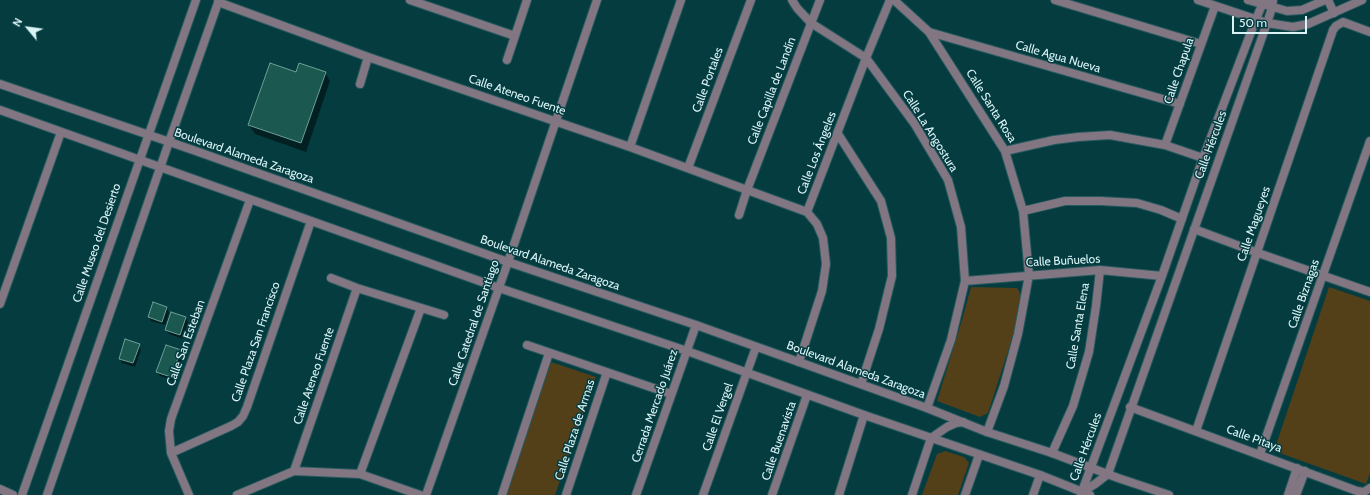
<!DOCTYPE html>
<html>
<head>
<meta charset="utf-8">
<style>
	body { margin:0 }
	#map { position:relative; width:1370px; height:495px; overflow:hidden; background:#043c40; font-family:Cabin,sans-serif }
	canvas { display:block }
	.north { position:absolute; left:8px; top:8px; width:40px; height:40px; -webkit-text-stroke:3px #043c40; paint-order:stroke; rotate:299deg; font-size:11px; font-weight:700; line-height:16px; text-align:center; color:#daf4f6 }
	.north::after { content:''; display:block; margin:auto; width:14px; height:18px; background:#daf4f6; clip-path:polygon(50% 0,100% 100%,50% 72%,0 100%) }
	.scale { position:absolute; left:1232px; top:16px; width:75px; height:18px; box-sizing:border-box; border:2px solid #daf4f6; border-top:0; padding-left:5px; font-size:12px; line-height:14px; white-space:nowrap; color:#daf4f6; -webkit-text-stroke:3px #043c40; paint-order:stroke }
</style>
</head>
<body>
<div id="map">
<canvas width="1370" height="495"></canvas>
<div class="north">N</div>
<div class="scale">50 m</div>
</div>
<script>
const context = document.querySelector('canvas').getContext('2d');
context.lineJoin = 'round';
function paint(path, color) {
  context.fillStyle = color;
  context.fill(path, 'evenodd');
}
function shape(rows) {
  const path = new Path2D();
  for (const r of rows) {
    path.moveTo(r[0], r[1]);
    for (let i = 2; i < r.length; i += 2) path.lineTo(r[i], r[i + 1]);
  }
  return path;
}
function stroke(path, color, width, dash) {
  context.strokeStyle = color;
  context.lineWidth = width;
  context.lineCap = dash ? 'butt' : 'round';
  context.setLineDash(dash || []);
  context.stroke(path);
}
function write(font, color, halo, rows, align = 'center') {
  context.font = font + ' Cabin,sans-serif';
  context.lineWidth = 3;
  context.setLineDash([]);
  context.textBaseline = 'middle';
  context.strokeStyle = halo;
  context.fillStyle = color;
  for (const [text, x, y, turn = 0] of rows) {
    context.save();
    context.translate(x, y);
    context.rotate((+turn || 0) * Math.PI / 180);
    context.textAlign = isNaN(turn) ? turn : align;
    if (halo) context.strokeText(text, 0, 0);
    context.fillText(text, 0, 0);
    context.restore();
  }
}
paint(shape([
	[971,287,1017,288,1021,295,1022,308,988,413,980,417,937,401,962,320],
	[1329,287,1370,301,1370,473,1366,484,1274,451],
	[551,362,596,377,555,495,505,495],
	[945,451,964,457,969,463,958,495,922,495,937,454]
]), '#533f18');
paint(shape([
	[325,72,330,81,306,152,255,134,249,125,297,73],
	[153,304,167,308,169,313,165,325,151,321,149,317],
	[172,313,186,318,188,322,183,339,169,334,166,330],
	[139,345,141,350,135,367,122,363,120,358],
	[180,351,183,355,174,381,160,376,157,372]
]), '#0007');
const building = shape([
	[270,63,296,72,299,63,326,72,301,143,248,125,270,63],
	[153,302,167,307,162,322,148,317,153,302],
	[171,312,186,317,180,335,165,330,171,312],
	[125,339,140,344,133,363,119,359,125,339],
	[166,345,181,350,171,377,156,372,166,345]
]);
paint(building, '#1a5850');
stroke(building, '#6e9e96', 1);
const minor = shape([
	[410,0,515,36],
	[792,0,797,8,811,23,866,58,914,123,948,180,961,227,965,281,951,340,927,408],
	[894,0,929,32,1005,151,1023,211,1029,275,1018,334,1004,386,987,432],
	[1055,0,1201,44],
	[218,2,368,57,630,147,807,212],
	[929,32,1180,104],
	[507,60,527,0],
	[360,84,368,57],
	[838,134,881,201,891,238,892,276,879,329,861,384],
	[1165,145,1215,6],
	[630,147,681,0],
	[1005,151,1054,140,1078,137,1110,135,1165,145,1203,158],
	[688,168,751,0],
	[1023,211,1065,201,1101,201,1137,203,1161,210,1182,219],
	[807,212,866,58,890,0],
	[739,215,747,190,820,0],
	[1194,229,1258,253,1370,292],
	[331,278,357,288,444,315],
	[965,281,1100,270,1162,276],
	[0,304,61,132],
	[527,345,671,394],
	[799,362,822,291,826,264,823,238,817,224,807,212],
	[1130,407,1357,491,1364,492,1370,488],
	[1196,431,1333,30,1336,26,1343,22,1370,32],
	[171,453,231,426,238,422,243,416,247,407,311,221],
	[1052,453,1073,406,1089,352,1096,306,1100,270],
	[1260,454,1370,141],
	[294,471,357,288],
	[360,474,421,308],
	[0,489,13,495],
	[1082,492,1095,484,1108,474,1267,23,1272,8,1273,0],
	[1081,494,1162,276,1203,158,1256,19,1262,5,1266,0],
	[189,495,171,453,169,431,171,419,250,200],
	[237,495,294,471,360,474,420,495],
	[502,495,549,353],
	[566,495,607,372],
	[636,495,696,325],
	[703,495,756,347],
	[772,495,807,395],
	[839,495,864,415],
	[912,495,931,438,947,427,956,423,963,422],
	[965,495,979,455],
	[1033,495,1040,475],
	[1288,495,1297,468],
	[1296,495,1305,471]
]);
const tertiary = shape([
	[1198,0,1267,23,1293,27,1308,24,1362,0],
	[1248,0,1287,11,1302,10,1325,0],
	[1328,0,1334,13],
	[0,84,193,150,508,262,696,325,927,408,987,432,1052,453,1118,478,1169,495],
	[0,110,499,288,687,351,864,415,1040,475,1090,495],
	[22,495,196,0],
	[47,495,169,142,219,0],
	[426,495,508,262,597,0]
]);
stroke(minor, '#26595d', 10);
stroke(tertiary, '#26595d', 10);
stroke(minor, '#827683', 8);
stroke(tertiary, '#827683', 8);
write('12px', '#daf4f6', '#043c40', [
	["Calle Agua Nueva",1058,57,16],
	["Calle Chapula",1179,71,-71],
	["Calle Portales",708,80,-70],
	["Calle Capilla de Landín",772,91,-69],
	["Calle Ateneo Fuente",517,95,19],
	["Calle Santa Rosa",991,106,58],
	["Calle La Angostura",930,131,58],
	["Calle Hércules",1211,145,-70],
	["Calle Los Ángeles",817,153,-69],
	["Boulevard Alameda Zaragoza",244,156,19],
	["Calle Magueyes",1254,224,-71],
	["Calle Museo del Desierto",97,243,-71],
	["Calle Buñuelos",1063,261,-3],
	["Boulevard Alameda Zaragoza",550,263,19],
	["Calle Biznagas",1304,294,-71],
	["Calle Catedral de Santiago",474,323,-71],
	["Calle Santa Elena",1078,326,-80],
	["Calle Plaza San Francisco",256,342,-71],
	["Calle San Esteban",186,343,-70],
	["Boulevard Alameda Zaragoza",856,370,20],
	["Calle Ateneo Fuente",314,376,-71],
	["Cerrada Mercado Juárez",655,406,-71],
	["Calle El Vergel",718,417,-71],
	["Calle Plaza de Armas",575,430,-72],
	["Calle Pitaya",1254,439,20],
	["Calle Buenavista",779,441,-71],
	["Calle Hércules",1086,447,-70]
]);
</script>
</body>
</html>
